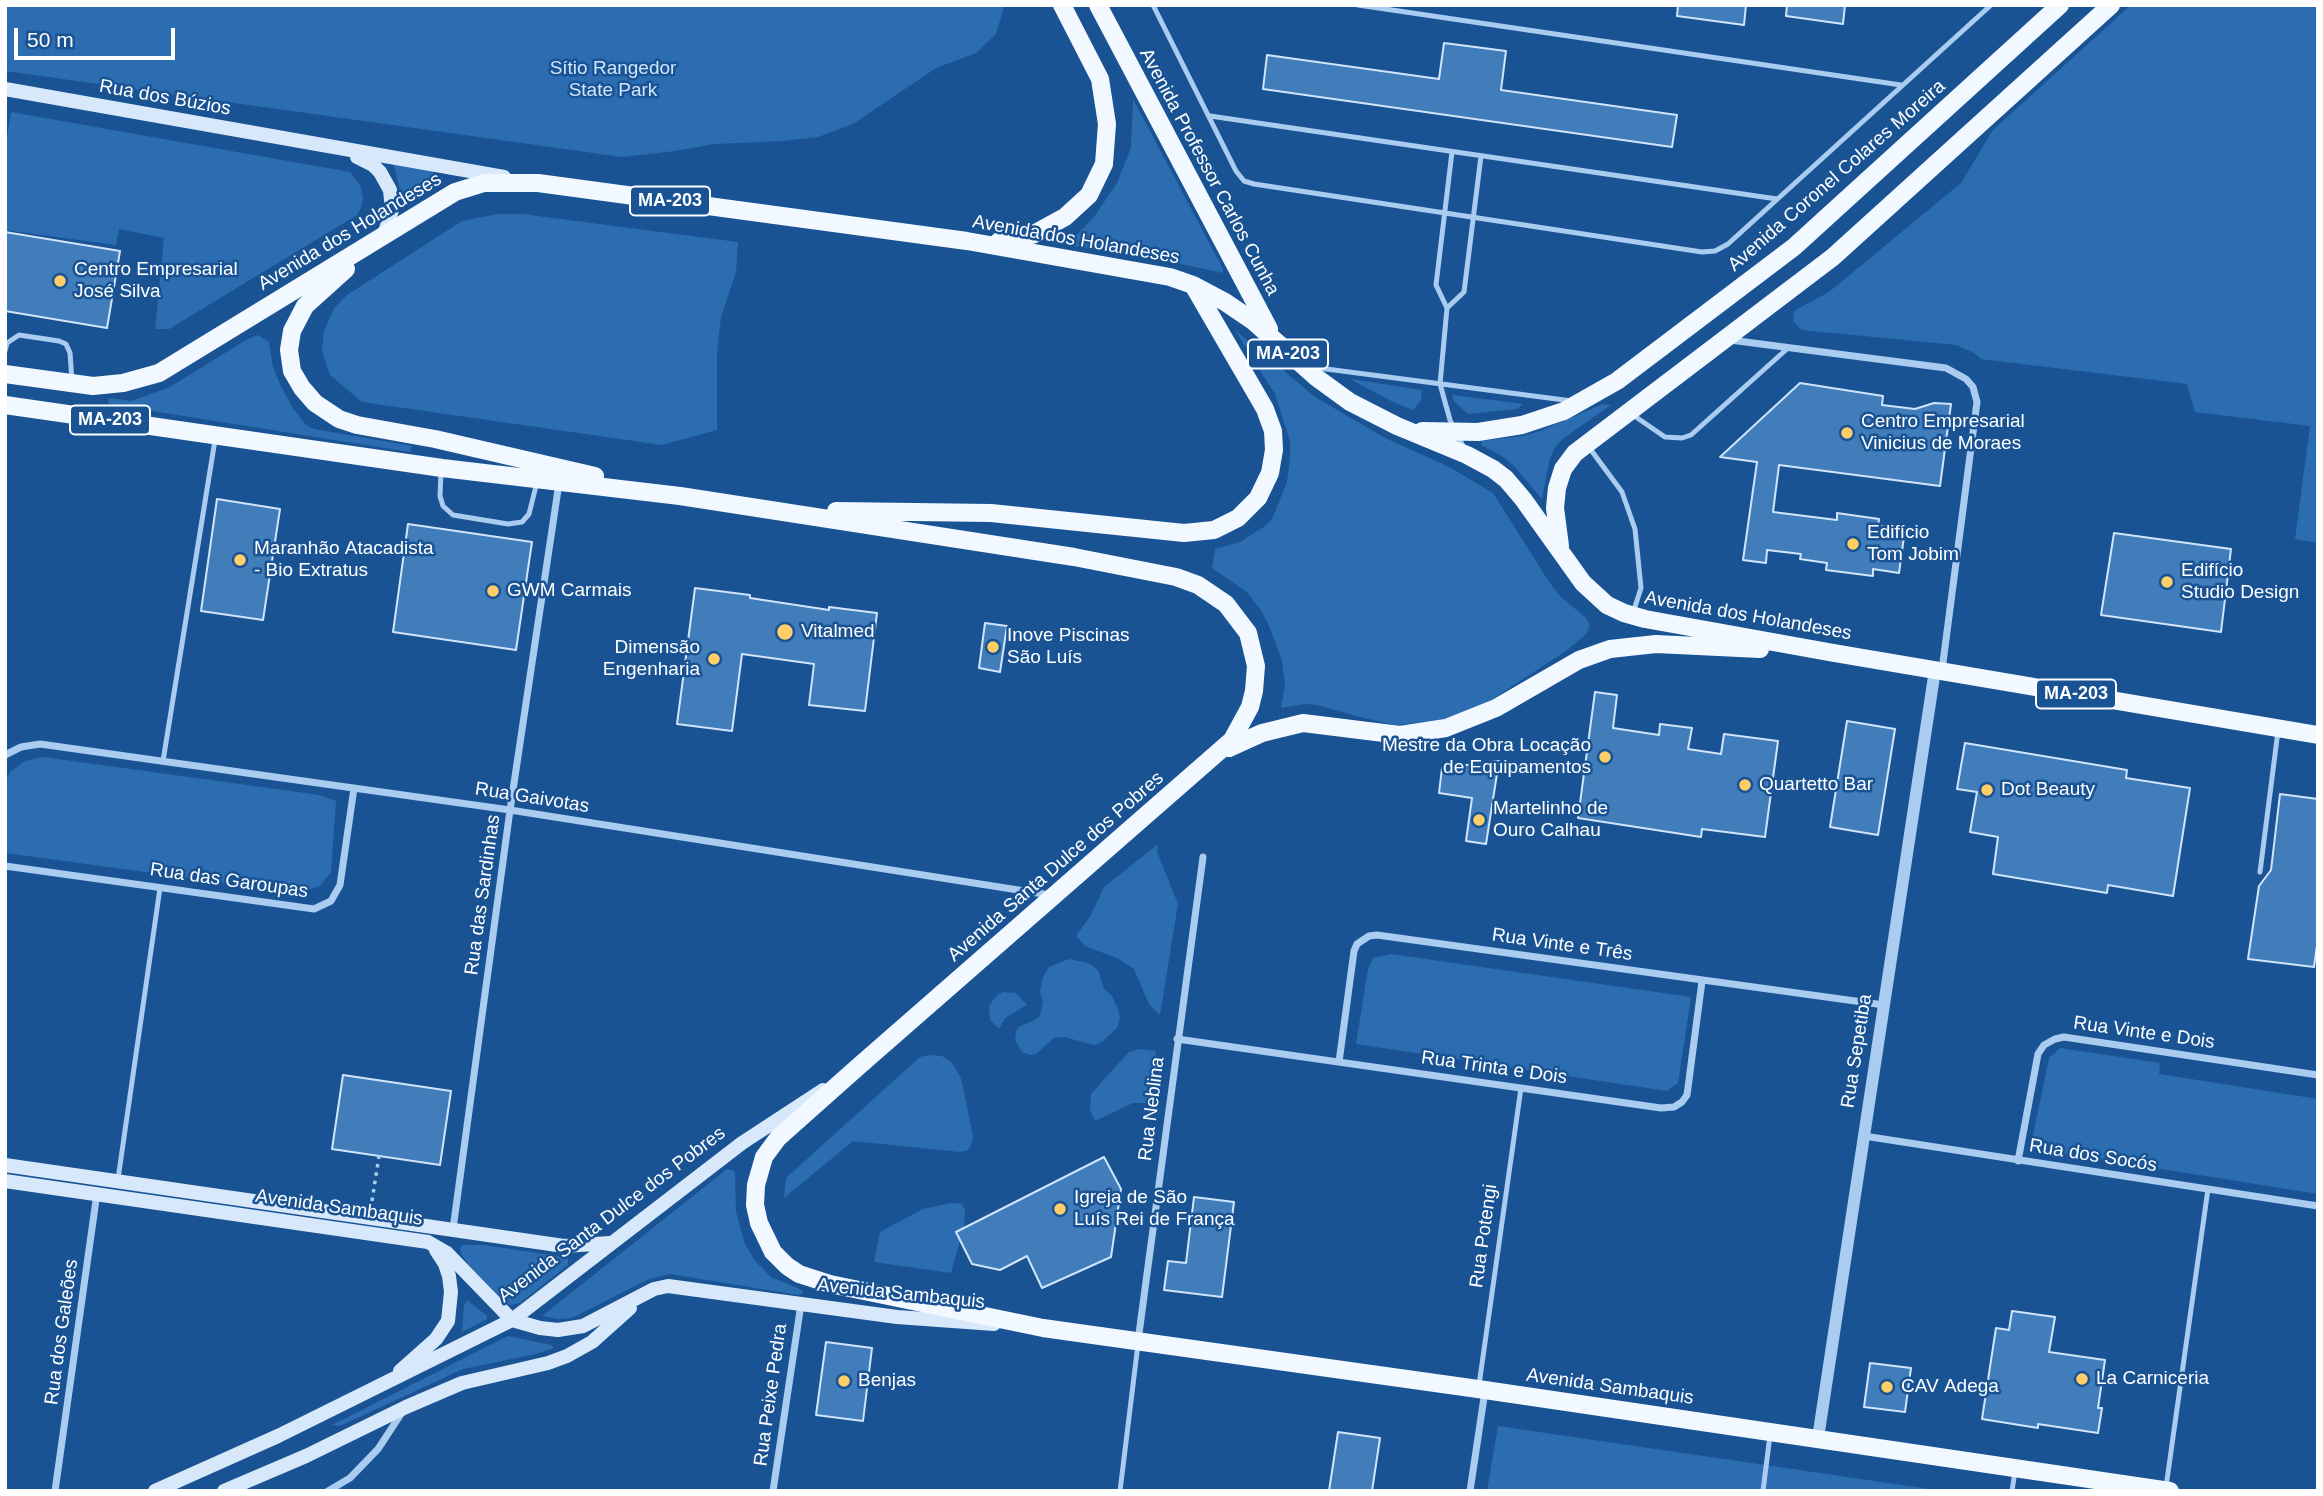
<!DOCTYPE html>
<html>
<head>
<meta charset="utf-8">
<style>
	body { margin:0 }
	#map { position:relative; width:2323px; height:1496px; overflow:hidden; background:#195394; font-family:Helvetica,sans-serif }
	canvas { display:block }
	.frame { position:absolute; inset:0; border:7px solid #fff; pointer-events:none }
	.scale { position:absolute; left:14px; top:28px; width:161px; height:32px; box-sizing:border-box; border:4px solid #fff; border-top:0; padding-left:9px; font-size:21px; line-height:24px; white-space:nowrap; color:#fff; -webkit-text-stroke:5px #195394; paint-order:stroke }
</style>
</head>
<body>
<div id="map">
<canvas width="2323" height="1496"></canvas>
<div class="frame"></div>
<div class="scale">50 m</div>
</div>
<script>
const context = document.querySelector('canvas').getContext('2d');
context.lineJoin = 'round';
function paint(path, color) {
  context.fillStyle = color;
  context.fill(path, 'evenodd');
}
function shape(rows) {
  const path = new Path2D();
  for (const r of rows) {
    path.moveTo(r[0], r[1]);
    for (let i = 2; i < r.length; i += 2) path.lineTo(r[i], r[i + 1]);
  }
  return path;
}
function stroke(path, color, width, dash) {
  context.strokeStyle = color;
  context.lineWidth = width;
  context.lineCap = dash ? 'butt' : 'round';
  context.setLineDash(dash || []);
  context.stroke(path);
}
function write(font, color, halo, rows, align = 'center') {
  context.font = font + ' Helvetica,sans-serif';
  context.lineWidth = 5;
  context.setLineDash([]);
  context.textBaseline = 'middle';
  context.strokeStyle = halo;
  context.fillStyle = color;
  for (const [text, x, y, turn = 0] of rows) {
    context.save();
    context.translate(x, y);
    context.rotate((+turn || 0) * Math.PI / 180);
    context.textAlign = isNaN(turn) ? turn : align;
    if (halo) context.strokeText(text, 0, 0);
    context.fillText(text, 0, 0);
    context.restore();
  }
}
paint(shape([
	[5,5,1004,5,1004,7,996,34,976,53,936,68,853,124,818,137,783,141,714,144,675,151,622,157,5,71],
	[2131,5,2318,5,2318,543,2295,539,2310,426,2195,412,2187,384,1981,359,1974,353,1956,345,1802,330,1793,321,1794,311,1829,292,1961,183,1993,130],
	[1133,99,1223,269,1223,273,1186,265,1067,245,1094,217,1117,183,1131,148],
	[11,112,350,172,360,185,363,198,361,208,357,215,169,329,155,329,164,238,119,229,116,245,5,230,5,149],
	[393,162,433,171,433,176,401,194],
	[498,214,522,214,738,242,736,272,721,317,717,353,717,430,662,445,362,402,330,375,322,351,324,331,334,308,347,295,462,221],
	[1235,330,1315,397,1385,438,1449,467,1493,493,1549,582,1560,596,1587,619,1590,626,1585,635,1566,651,1488,702,1447,720,1395,725,1364,718,1317,705,1305,704,1281,708,1285,684,1282,661,1270,628,1262,612,1247,592,1212,568,1215,549,1240,542,1265,526,1272,519,1287,482,1290,457,1290,441,1275,394],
	[258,335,269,342,273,367,279,382,292,407,306,425,314,429,412,446,410,452,108,404,109,398,131,401,170,387,246,340],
	[1350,379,1422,390,1421,400,1413,410,1393,402],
	[1452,395,1493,400,1523,404,1517,409,1468,414,1453,400],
	[1603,404,1611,405,1565,437,1555,447,1549,462,1542,499,1515,467,1502,456,1481,445,1482,441,1523,436,1540,431],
	[43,757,320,795,336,801,331,872,320,886,300,893,5,853,5,782,10,772,25,761],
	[1158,844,1157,852,1178,904,1160,1015,1149,1004,1134,969,1117,958,1085,946,1076,936,1091,915,1104,887],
	[1391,954,1691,997,1678,1083,1667,1091,1356,1044,1368,969,1373,958],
	[1069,959,1088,963,1098,970,1104,989,1112,996,1118,1009,1120,1018,1117,1028,1102,1042,1094,1045,1064,1037,1054,1038,1036,1054,1030,1055,1022,1052,1015,1040,1016,1031,1020,1026,1035,1020,1040,1016,1043,1002,1040,992,1043,977,1049,967],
	[1003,992,1016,993,1027,1005,1005,1018,999,1029,990,1020,989,1006,997,995],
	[2060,1048,2160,1063,2159,1074,2318,1099,2318,1194,2043,1150,2035,1146,2032,1140,2049,1058],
	[1139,1049,1156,1051,1151,1103,1133,1103,1095,1121,1090,1110,1091,1094,1129,1052],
	[929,1055,942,1056,952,1063,961,1078,973,1136,972,1143,968,1150,960,1152,853,1141,784,1198,786,1178,920,1057],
	[727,1169,735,1171,736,1212,745,1244,755,1261,771,1277,802,1290,803,1293,798,1295,670,1274,649,1279,572,1318,558,1319,542,1316],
	[951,1203,962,1204,965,1211,964,1228,956,1232,960,1240,951,1273,874,1262,880,1232,923,1209],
	[462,1245,484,1245,564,1257,568,1259,568,1265,520,1303,510,1305,504,1302,469,1265,461,1254,460,1248],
	[467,1300,487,1316,487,1319,462,1332,464,1305],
	[508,1336,551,1345,554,1348,536,1354,463,1369,340,1426,332,1425],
	[1498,1426,1943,1491,1487,1491]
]), '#2c6db2');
const building = shape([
	[1678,5,1746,5,1744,25,1677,16,1678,5],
	[1787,5,1845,5,1843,24,1786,16,1787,5],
	[1444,43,1506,51,1501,90,1677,115,1672,147,1263,89,1267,55,1439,79,1444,43],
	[5,232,120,251,107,328,5,311,5,232],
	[1800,383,1883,396,1882,405,1915,409,1934,403,1951,404,1940,486,1779,465,1773,512,1837,520,1837,513,1879,519,1878,526,1905,529,1899,573,1873,569,1873,576,1826,570,1827,563,1800,559,1801,554,1767,550,1766,563,1743,560,1757,462,1720,457,1800,383],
	[217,499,280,509,263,620,201,611,217,499],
	[408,524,532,542,516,650,393,632,408,524],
	[2114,533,2231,549,2221,632,2101,615,2114,533],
	[695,588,750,595,750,598,829,610,829,607,877,613,865,711,809,705,814,664,742,654,732,731,677,724,695,588],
	[985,623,1007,626,1000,672,979,668,985,623],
	[1595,692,1617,695,1613,728,1659,735,1660,724,1692,728,1688,749,1721,754,1724,734,1778,741,1765,837,1702,829,1701,837,1578,818,1595,692],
	[1847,721,1895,729,1878,835,1830,827,1847,721],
	[1965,743,2127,770,2126,778,2190,788,2173,896,2108,885,2107,893,1993,874,1998,837,1970,832,1977,792,1957,789,1965,743],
	[1499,761,1486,844,1466,841,1472,798,1439,793,1442,768,1499,761],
	[2280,794,2318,799,2318,938,2314,967,2248,959,2259,886,2271,870,2280,794],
	[343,1075,451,1091,440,1165,332,1149,343,1075],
	[1104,1157,1121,1189,1111,1257,1042,1288,1027,1256,1000,1270,972,1264,956,1232,1104,1157],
	[1194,1197,1234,1202,1222,1297,1164,1290,1168,1261,1186,1263,1194,1197],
	[2012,1311,2055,1317,2049,1352,2105,1360,2098,1408,2102,1408,2098,1433,2038,1424,2038,1428,1982,1419,1996,1328,2009,1330,2012,1311],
	[826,1342,872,1348,863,1421,816,1415,826,1342],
	[1870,1363,1911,1368,1905,1412,1864,1407,1870,1363],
	[1338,1432,1380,1438,1372,1491,1329,1491,1338,1432]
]);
paint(building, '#417cbb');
stroke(building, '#d0e5fb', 2);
stroke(shape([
	[372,1201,379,1156]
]), '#a9ccf0', 3.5, [3.5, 5]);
stroke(shape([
	[1153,5,1236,171,1244,181,1254,184,1702,252,1715,251,1728,244,1991,5],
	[1358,5,1901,85],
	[1210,116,1777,199],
	[1452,152,1436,285,1447,308,1440,384,1450,420,1464,448],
	[1447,308,1464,292,1481,156],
	[5,351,7,343,19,335,59,341,66,344,70,353,72,381],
	[1311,367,1572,401],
	[1630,413,1665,437,1682,438,1691,435,1788,348],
	[1588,446,1622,492,1635,529,1641,588,1633,613],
	[441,471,440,496,443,506,453,515,508,524,522,522,529,514,537,482],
	[163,761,215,440],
	[2260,872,2278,731],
	[118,1179,160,888],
	[1479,1385,1521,1088],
	[2166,1487,2208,1189],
	[1120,1491,1138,1344],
	[1763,1491,1770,1435],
	[2012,1491,2015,1471]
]), '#a9ccf0', 5);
stroke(shape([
	[1730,340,1946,368,1966,379,1973,387,1977,402,1942,670],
	[5,755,21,747,40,744,510,810,1050,895],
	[5,866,314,909,331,901,340,885,354,788],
	[1177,1039,1661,1108,1674,1107,1682,1102,1687,1095,1702,981],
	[1339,1062,1354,951,1357,944,1369,936,1377,935,1884,1005],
	[1864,1136,2318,1206],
	[2018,1161,2038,1054,2044,1045,2055,1039,2064,1037,2318,1075],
	[453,1229,510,810,559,483],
	[1138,1341,1203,857],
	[55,1491,97,1193],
	[328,1491,350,1478,378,1449,403,1411],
	[773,1491,801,1304],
	[1470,1491,1485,1391]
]), '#a9ccf0', 7);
stroke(shape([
	[1818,1438,1935,670]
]), '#a9ccf0', 12);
stroke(shape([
	[5,89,504,177],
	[357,157,373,165,380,172,390,190,392,210,384,235],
	[5,1165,564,1246,610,1243],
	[5,1181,428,1242,447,1253,512,1320,540,1328,558,1330,583,1326,654,1289,668,1286,897,1317,994,1324],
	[400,1371,436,1339,448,1321,451,1292,449,1276,445,1264,436,1250],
	[155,1491,278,1436,512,1320,742,1143,823,1090],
	[224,1491,306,1456,406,1407,462,1383,548,1363,567,1356,592,1342,630,1308]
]), '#d7e8fb', 14);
stroke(shape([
	[1098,5,1269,329],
	[999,241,1032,235,1065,217,1089,195,1104,164,1107,124,1100,79,1062,5],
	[346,269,305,306,292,331,289,350,292,371,302,388,315,403,339,419,357,425,435,439,595,476],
	[5,374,93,386,123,383,159,373,455,192,484,183,538,183,967,241,1170,277,1193,285,1225,302,1253,321,1317,378,1350,402,1397,426,1467,455,1493,469,1506,479,1523,499,1583,583,1607,605,1624,613,1645,619,1834,653,2318,735],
	[5,405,442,468,680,496,1074,557,1176,577,1198,585,1226,604,1248,633,1256,666,1254,691,1250,707,1232,740,859,1066,778,1138,764,1157,756,1185,755,1205,759,1223,773,1252,787,1266,799,1274,830,1284,1043,1328,1478,1389,2170,1491],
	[1422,431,1478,432,1522,425,1564,411,1617,381,1794,247,2060,5],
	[836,511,991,513,1184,533,1214,530,1238,518,1258,498,1270,473,1274,450,1273,431,1265,409,1193,285],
	[1560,546,1555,508,1557,488,1563,469,1575,453,1833,257,2111,5],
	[1229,748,1262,733,1303,723,1400,735,1446,728,1496,708,1579,660,1610,649,1656,644,1760,649]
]), '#f2f8ff', 18);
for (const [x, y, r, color] of [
	[60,281,7,"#ffce68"],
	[1847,433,7,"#ffce68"],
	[1853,544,7,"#ffce68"],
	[240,560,7,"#ffce68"],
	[2167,582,7,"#ffce68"],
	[493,591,7,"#ffce68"],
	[785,632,9,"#ffce68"],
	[993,647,7,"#ffce68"],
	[714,659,7,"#ffce68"],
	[1605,757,7,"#ffce68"],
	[1745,785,7,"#ffce68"],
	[1987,790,7,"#ffce68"],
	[1479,820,7,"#ffce68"],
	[1060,1209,7,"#ffce68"],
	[2082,1379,7,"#ffce68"],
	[844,1381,7,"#ffce68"],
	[1887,1387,7,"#ffce68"]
]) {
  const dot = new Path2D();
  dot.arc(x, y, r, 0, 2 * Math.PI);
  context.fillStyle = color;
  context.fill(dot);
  stroke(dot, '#195394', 2.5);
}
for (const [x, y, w] of [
	[670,201,80],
	[1288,354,80],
	[110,420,80],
	[2076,694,80]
]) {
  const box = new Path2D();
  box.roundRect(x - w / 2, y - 14.5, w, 29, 5);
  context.fillStyle = '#195394';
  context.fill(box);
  stroke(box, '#fff', 2);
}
write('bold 18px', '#fff', null, [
	["MA-203",670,201],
	["MA-203",1288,354],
	["MA-203",110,420],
	["MA-203",2076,694]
]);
write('19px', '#d0e5fb', '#195394', [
	["Sítio Rangedor",613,69],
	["State Park",613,91]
]);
write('19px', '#fff', '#195394', [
	["Rua dos Búzios",165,98,10],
	["Avenida Professor Carlos Cunha",1209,172,62],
	["Avenida Coronel Colares Moreira",1837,176,-41],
	["Avenida dos Holandeses",350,232,-31],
	["Avenida dos Holandeses",1076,240,10],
	["Avenida dos Holandeses",1748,616,10],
	["Rua Gaivotas",532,798,9],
	["Avenida Santa Dulce dos Pobres",1056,867,-41],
	["Rua das Garoupas",229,881,8],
	["Rua das Sardinhas",483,895,-82],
	["Rua Vinte e Três",1562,945,8],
	["Rua Vinte e Dois",2144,1033,8],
	["Rua Sepetiba",1857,1051,-81],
	["Rua Trinta e Dois",1494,1068,8],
	["Rua Neblina",1152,1109,-83],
	["Rua dos Socós",2093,1156,9],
	["Avenida Sambaquis",339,1208,8],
	["Avenida Santa Dulce dos Pobres",612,1215,-37],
	["Rua Potengi",1484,1236,-82],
	["Avenida Sambaquis",901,1294,6],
	["Rua dos Galeões",62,1332,-82],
	["Avenida Sambaquis",1610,1387,8],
	["Rua Peixe Pedra",771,1395,-82]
]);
write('19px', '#fff', '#195394', [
	["Centro Empresarial",74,270],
	["José Silva",74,292],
	["Centro Empresarial",1861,422],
	["Vinicius de Moraes",1861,444],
	["Edifício",1867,533],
	["Tom Jobim",1867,555],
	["Maranhão Atacadista",254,549],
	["- Bio Extratus",254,571],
	["Edifício",2181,571],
	["Studio Design",2181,593],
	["GWM Carmais",507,591],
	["Vitalmed",801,632],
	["Inove Piscinas",1007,636],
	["São Luís",1007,658],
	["Dimensão",700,648,"right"],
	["Engenharia",700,670,"right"],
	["Mestre da Obra Locação",1591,746,"right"],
	["de Equipamentos",1591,768,"right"],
	["Quartetto Bar",1759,785],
	["Dot Beauty",2001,790],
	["Martelinho de",1493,809],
	["Ouro Calhau",1493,831],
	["Igreja de São",1074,1198],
	["Luís Rei de França",1074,1220],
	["La Carniceria",2096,1379],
	["Benjas",858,1381],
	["CAV Adega",1901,1387]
], 'left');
</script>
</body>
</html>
